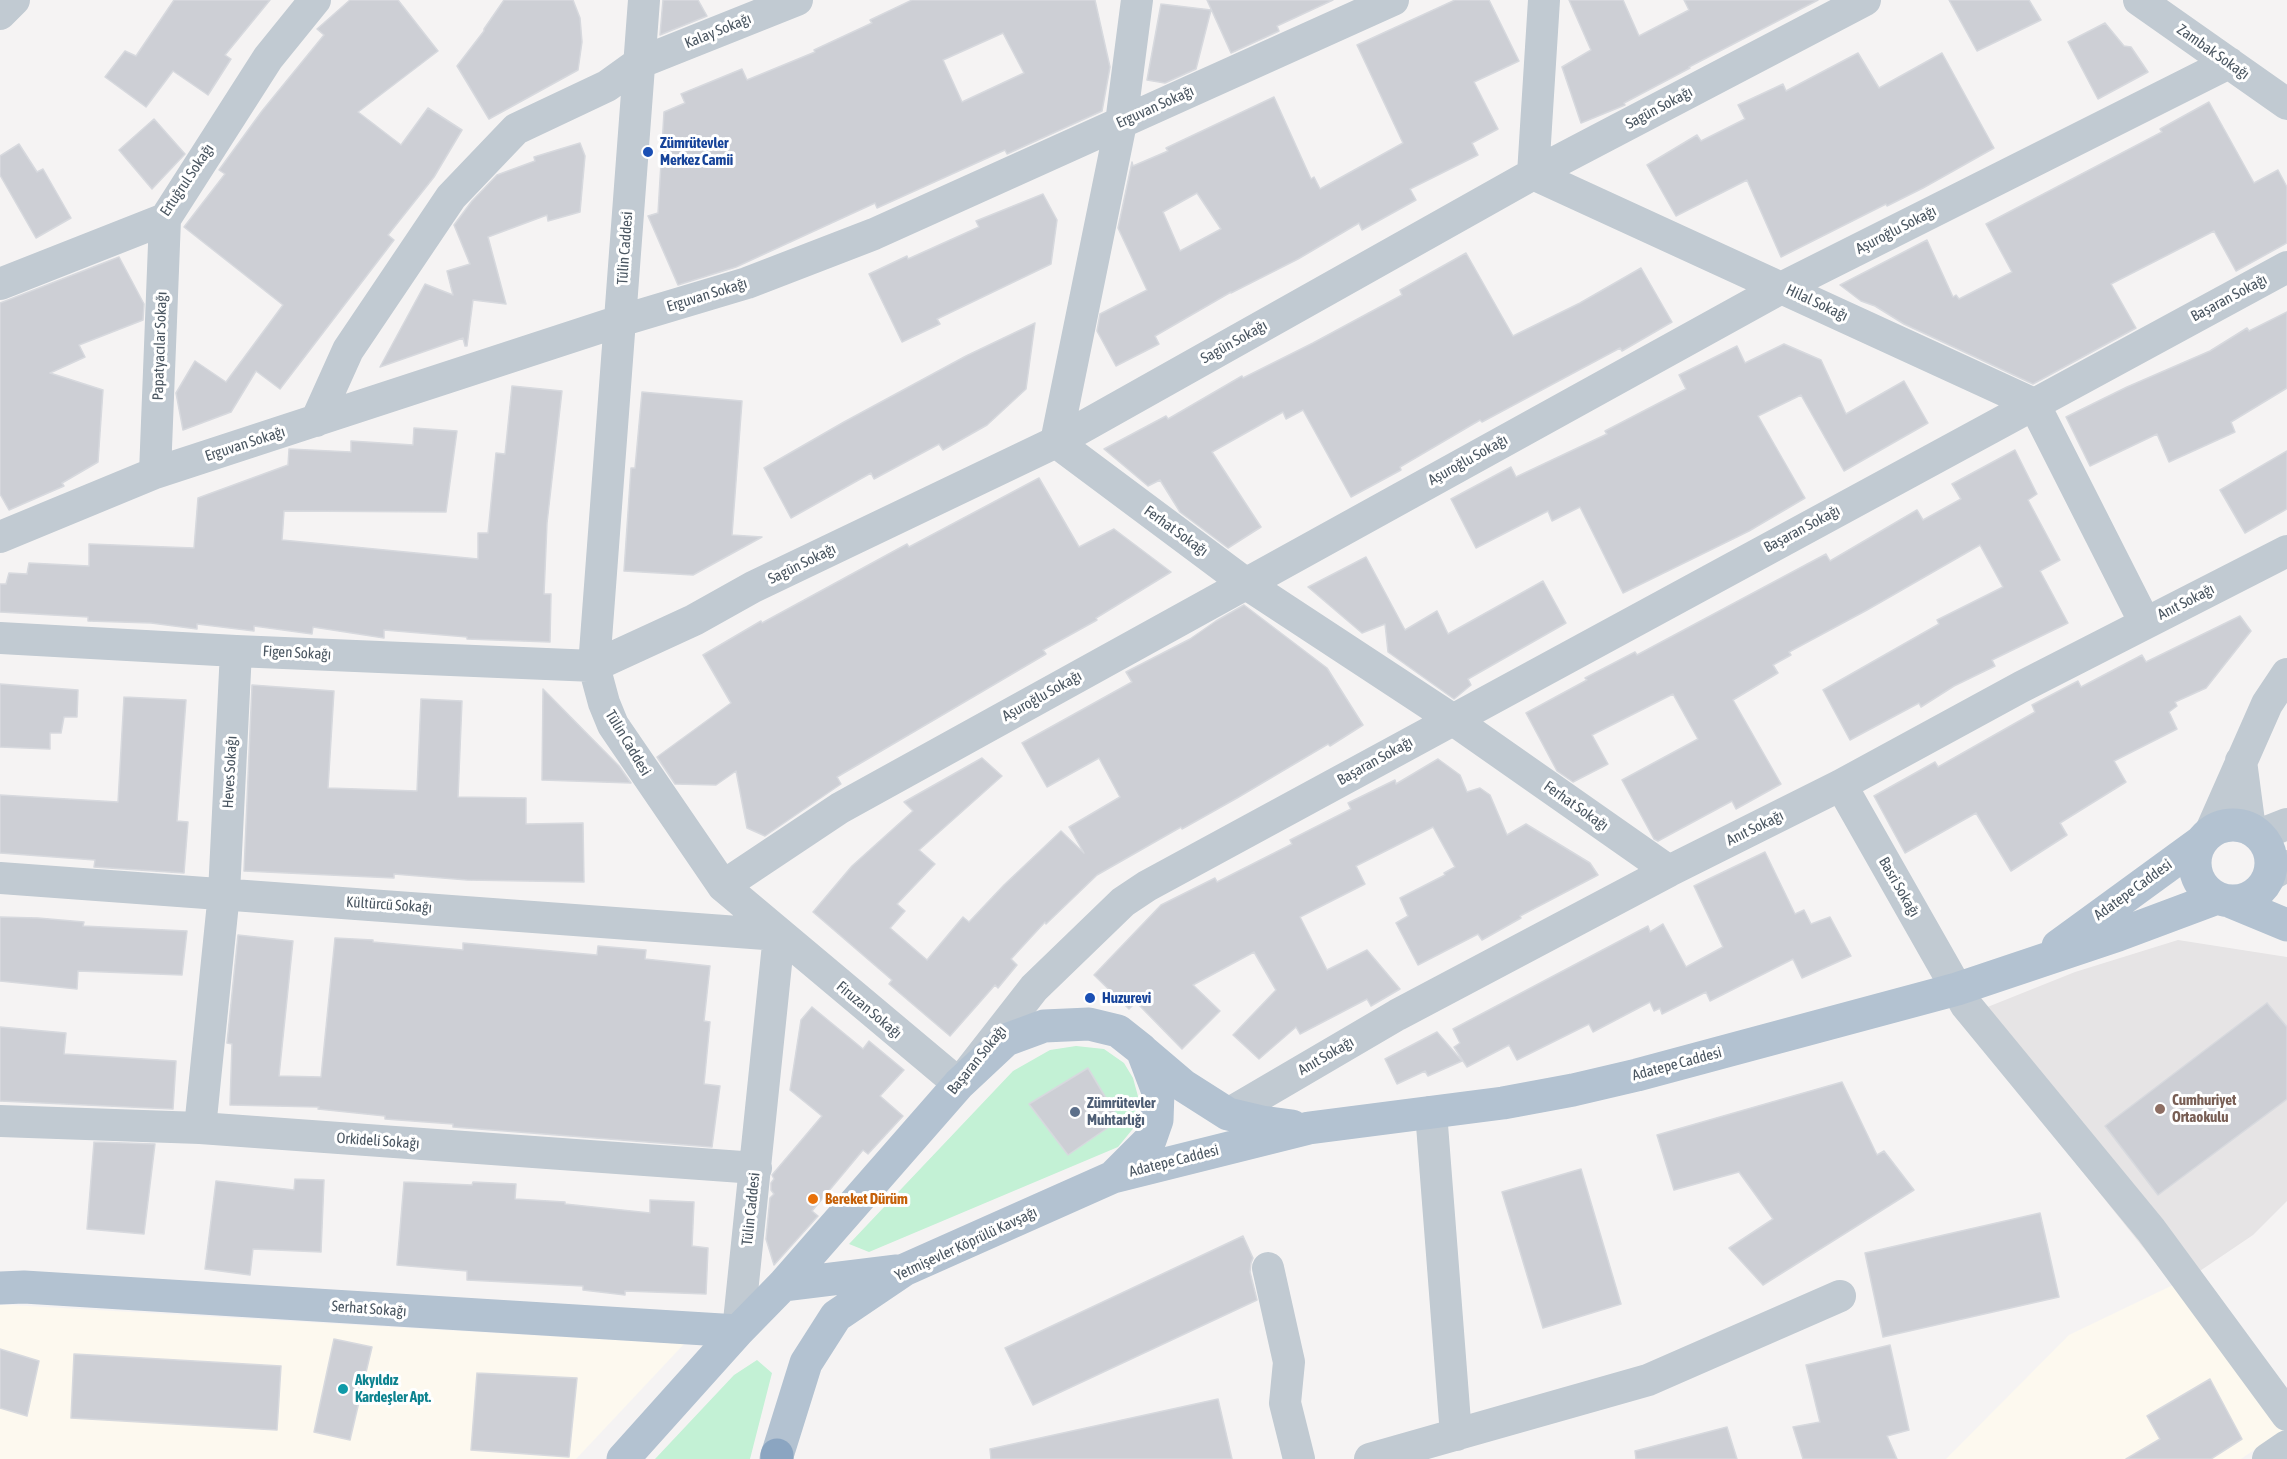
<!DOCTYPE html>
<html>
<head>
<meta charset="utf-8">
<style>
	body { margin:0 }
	canvas { display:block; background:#f5f3f3 }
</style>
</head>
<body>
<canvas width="2287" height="1459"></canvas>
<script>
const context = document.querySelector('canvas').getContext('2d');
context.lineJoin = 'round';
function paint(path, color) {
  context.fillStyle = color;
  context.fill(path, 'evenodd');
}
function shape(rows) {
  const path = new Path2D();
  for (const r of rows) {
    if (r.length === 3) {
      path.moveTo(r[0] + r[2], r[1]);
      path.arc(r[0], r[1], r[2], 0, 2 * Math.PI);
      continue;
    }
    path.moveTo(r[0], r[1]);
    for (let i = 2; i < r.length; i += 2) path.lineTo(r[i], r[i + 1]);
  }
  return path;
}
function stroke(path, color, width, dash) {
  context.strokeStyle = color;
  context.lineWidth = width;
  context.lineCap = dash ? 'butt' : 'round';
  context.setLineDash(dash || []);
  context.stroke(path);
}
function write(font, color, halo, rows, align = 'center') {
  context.font = font + ' "Asap Condensed",sans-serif';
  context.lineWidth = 6;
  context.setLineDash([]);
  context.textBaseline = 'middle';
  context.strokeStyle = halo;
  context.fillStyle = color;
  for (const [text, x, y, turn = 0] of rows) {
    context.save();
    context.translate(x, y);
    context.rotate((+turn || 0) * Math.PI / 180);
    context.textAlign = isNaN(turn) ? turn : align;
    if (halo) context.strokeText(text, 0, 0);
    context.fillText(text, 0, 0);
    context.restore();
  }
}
paint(shape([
	[2173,1285,2286,1428,2241,1459,1946,1459,2069,1335],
	[0,1305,11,1305,684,1344,576,1459,0,1459]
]), '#fdf9ef');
paint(shape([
	[2178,940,2287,957,2287,1201,2253,1235,2188,1279,2173,1285,1960,1018,2075,972]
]), '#e6e4e5');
paint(shape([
	[1076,1046,1104,1049,1124,1063,1133,1078,1139,1100,1136,1125,1118,1147,869,1252,849,1244,1013,1071,1050,1050],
	[757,1360,772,1373,750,1459,655,1459,734,1375]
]), '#c3f1d5');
const building = shape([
	[174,0,270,0,225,55,231,59,208,95,173,71,146,107,105,77,125,51,136,56,174,0],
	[350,0,398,0,438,51,358,112,401,145,428,108,462,130,434,177,388,235,394,240,280,389,256,371,231,412,183,430,176,393,195,361,226,382,283,305,184,227,225,174,219,170,262,111,324,35,317,29,350,0],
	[504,0,573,0,580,18,582,42,578,70,489,119,457,66,484,31,484,29,504,0],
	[663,0,698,0,707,16,660,35,663,0],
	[912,0,1095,0,1110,67,1102,111,1007,154,1005,150,877,208,875,203,736,267,678,285,648,216,658,213,664,112,685,103,681,94,742,69,747,80,815,52,814,50,872,23,870,20,912,0],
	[1003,33,1024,73,962,102,943,60,1003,33],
	[1207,0,1333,0,1277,26,1279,31,1231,53,1207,0],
	[1455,0,1489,0,1519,61,1474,82,1498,129,1472,143,1478,155,1410,189,1416,200,1362,230,1359,223,1298,259,1231,293,1231,292,1155,336,1159,344,1116,366,1097,331,1100,314,1147,290,1118,228,1132,162,1133,166,1168,151,1166,148,1274,97,1311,179,1314,177,1320,189,1403,143,1357,45,1455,0],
	[1197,193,1221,229,1180,251,1163,212,1197,193],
	[1569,0,1623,0,1639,36,1689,10,1684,0,1818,0,1689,67,1690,68,1624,103,1625,105,1581,123,1562,67,1591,50,1569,0],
	[1949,0,2029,0,2041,20,1977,51,1949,0],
	[1161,4,1211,10,1196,69,1165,83,1147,80,1161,4],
	[2105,23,2124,46,2131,47,2148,72,2098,99,2068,42,2105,23],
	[1858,53,1879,88,1942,53,1994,148,1923,188,1887,206,1886,204,1781,257,1747,180,1676,216,1647,165,1697,135,1701,141,1745,119,1738,105,1783,84,1786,91,1858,53],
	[2209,102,2254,183,2278,170,2287,187,2287,243,2236,271,2214,231,2111,284,2136,328,2033,384,1904,324,1875,306,1861,301,1840,285,1927,240,1953,297,1956,295,1959,299,2012,272,1986,224,2162,132,2160,129,2209,102],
	[154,119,185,154,152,189,119,150,154,119],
	[580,143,585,156,580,212,548,221,547,215,488,237,506,304,473,300,467,346,465,346,463,338,380,367,425,284,453,295,447,271,470,264,454,225,472,201,497,175,535,161,534,157,580,143],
	[19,144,37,172,43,169,71,218,36,238,0,175,0,156,19,144],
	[1043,194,1057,220,1051,264,937,319,940,324,902,342,869,274,907,256,908,259,979,227,976,221,1043,194],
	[1466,253,1513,336,1580,303,1641,268,1672,322,1622,351,1620,348,1482,422,1480,420,1400,467,1401,470,1351,497,1303,410,1286,419,1283,412,1212,452,1261,527,1228,548,1180,512,1160,480,1148,486,1104,449,1166,416,1168,419,1242,376,1243,378,1313,343,1402,295,1400,290,1466,253],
	[119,257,144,304,143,320,79,345,85,357,50,373,103,390,98,462,62,483,64,486,9,510,0,494,0,303,119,257],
	[2287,312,2287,388,2231,422,2235,432,2169,462,2157,434,2090,466,2066,417,2127,387,2210,351,2247,328,2249,331,2287,312],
	[1035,323,1026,389,987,425,943,450,939,444,874,479,871,473,791,518,764,468,844,422,966,356,1035,323],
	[1784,344,1821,360,1846,414,1904,381,1928,423,1844,471,1801,395,1758,416,1805,498,1749,531,1623,593,1580,507,1552,521,1548,511,1476,548,1451,499,1511,467,1516,477,1607,434,1605,431,1686,389,1679,375,1737,346,1745,363,1784,344],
	[512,386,562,391,547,523,544,594,551,594,550,642,467,639,467,637,384,630,384,638,313,627,312,634,254,626,254,631,197,624,197,629,151,623,88,621,88,617,0,612,0,584,6,584,9,573,27,574,29,563,89,566,89,544,194,548,198,498,288,465,289,449,351,452,351,441,413,445,414,428,457,431,446,512,284,511,282,540,478,559,478,533,488,533,496,453,505,454,512,386],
	[642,392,742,401,732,535,762,537,693,575,624,571,631,468,635,468,642,392],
	[2015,450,2037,494,2028,500,2060,560,2040,571,2068,623,1992,660,1995,666,1954,686,1921,707,1919,703,1850,740,1823,690,1939,624,1937,620,2003,587,1980,545,1867,610,1789,652,1791,655,1773,665,1778,673,1733,700,1781,784,1736,809,1732,801,1658,841,1654,839,1622,780,1698,739,1673,694,1592,735,1608,764,1573,782,1557,771,1526,713,1587,680,1585,678,1635,652,1637,655,1826,554,1830,561,1917,510,1923,520,1961,499,1952,484,2015,450],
	[2287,451,2287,509,2245,533,2220,490,2287,451],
	[1039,478,1079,547,1114,529,1171,572,1096,618,1097,620,1043,650,1046,654,837,777,841,784,765,836,747,828,736,771,716,785,675,784,657,757,731,703,703,655,761,621,762,623,907,544,909,547,1039,478],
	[1366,557,1405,630,1437,611,1448,634,1543,581,1566,623,1468,679,1471,685,1454,699,1388,652,1385,624,1362,633,1308,587,1366,557],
	[1244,605,1327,668,1363,725,1330,746,1328,744,1237,798,1182,829,1181,827,1097,875,1046,924,1045,922,1011,959,1017,965,998,988,995,985,950,1036,889,984,892,980,813,912,852,866,913,811,904,802,982,758,1002,776,919,850,935,864,897,904,905,911,890,928,927,960,963,917,969,922,1004,885,1061,831,1084,853,1069,827,1120,797,1099,758,1047,787,1022,743,1132,682,1126,672,1190,639,1216,621,1244,605],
	[2240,616,2251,631,2206,688,2175,702,2177,706,2169,712,2177,729,2114,761,2126,782,2060,823,2067,835,2011,871,1976,813,1905,853,1874,796,1935,762,1938,767,2035,712,2032,705,2078,681,2081,687,2142,655,2146,662,2240,616],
	[0,684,78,690,77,717,64,717,61,733,50,733,50,749,0,747,0,684],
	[252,685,334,691,328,788,417,791,421,699,462,701,458,797,526,798,526,824,583,823,584,882,467,880,394,874,394,878,244,871,252,685],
	[543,689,619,766,631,783,542,780,543,689],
	[124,697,186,700,177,821,188,822,184,873,94,867,95,860,0,853,0,795,118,802,124,697],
	[1438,759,1460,775,1467,792,1480,788,1490,795,1507,835,1526,824,1590,863,1598,875,1520,916,1521,918,1482,940,1478,934,1418,965,1396,923,1408,916,1400,898,1445,875,1444,873,1455,867,1433,827,1356,866,1365,884,1300,917,1327,970,1367,950,1400,989,1371,1006,1367,999,1300,1034,1296,1027,1259,1059,1233,1035,1276,990,1254,952,1193,985,1220,1011,1182,1049,1136,1002,1129,1009,1094,975,1161,905,1215,878,1217,882,1292,844,1290,840,1351,809,1348,803,1395,780,1396,784,1438,759],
	[1765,852,1795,914,1804,910,1811,924,1830,917,1851,956,1802,978,1793,959,1710,1001,1706,992,1662,1014,1660,1008,1654,1011,1650,1002,1593,1032,1589,1024,1517,1060,1509,1045,1467,1067,1454,1047,1460,1043,1453,1029,1648,926,1650,932,1663,924,1686,967,1723,947,1694,886,1765,852],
	[0,917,38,918,84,922,83,926,187,931,182,975,78,971,77,989,0,981,0,917],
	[238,935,293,941,279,1076,321,1077,335,938,373,940,373,942,463,950,463,943,597,955,598,946,646,950,645,959,710,966,704,1021,710,1022,704,1084,720,1086,712,1147,453,1127,453,1124,385,1119,385,1116,318,1109,319,1107,230,1105,232,1044,227,1043,238,935],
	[2267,1003,2287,1027,2287,1099,2158,1195,2105,1126,2267,1003],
	[812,1007,863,1049,869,1041,904,1070,880,1096,903,1116,868,1154,863,1150,812,1211,818,1216,774,1265,766,1239,770,1198,774,1194,771,1190,771,1183,774,1179,772,1175,822,1116,790,1090,801,1020,812,1007],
	[0,1027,66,1033,64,1054,176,1061,173,1109,0,1101,0,1027],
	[1437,1032,1462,1061,1428,1076,1425,1071,1397,1084,1385,1059,1437,1032],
	[1088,1068,1119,1120,1068,1155,1029,1104,1088,1068],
	[1842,1082,1877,1155,1884,1151,1914,1190,1763,1285,1729,1248,1773,1219,1739,1172,1674,1190,1657,1135,1842,1082],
	[94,1142,155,1144,144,1234,87,1229,94,1142],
	[1581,1169,1621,1304,1543,1328,1502,1192,1581,1169],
	[295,1179,324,1180,321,1252,253,1249,250,1275,205,1269,216,1181,294,1190,295,1179],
	[404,1182,472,1185,473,1182,516,1184,515,1199,565,1202,565,1204,650,1213,650,1200,694,1202,692,1246,708,1248,706,1294,625,1291,625,1295,583,1290,583,1286,467,1280,467,1271,397,1265,404,1182],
	[2040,1213,2059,1297,1883,1337,1865,1253,2040,1213],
	[1243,1236,1253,1258,1251,1263,1250,1272,1257,1300,1033,1405,1005,1348,1243,1236],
	[334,1339,372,1347,350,1440,314,1432,334,1339],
	[1890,1345,1909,1430,1887,1436,1897,1459,1803,1459,1793,1427,1820,1422,1806,1365,1890,1345],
	[0,1349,39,1361,27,1416,0,1408,0,1349],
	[74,1354,281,1366,277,1430,71,1418,74,1354],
	[477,1373,577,1378,569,1457,471,1450,477,1373],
	[2210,1379,2242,1439,2211,1459,2126,1459,2160,1439,2147,1416,2210,1379],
	[1218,1399,1232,1459,991,1459,990,1449,1218,1399],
	[1727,1427,1737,1459,1636,1459,1635,1451,1727,1427]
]);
paint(building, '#cdcfd5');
stroke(building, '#d7d9de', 1.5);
stroke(shape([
	[644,0,594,666,604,703,613,725,723,886,959,1084,1034,988,1123,902,1147,886,2287,267],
	[1137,0,1121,123,1056,442,1245,583,1452,719,1669,871],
	[2139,0,2287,104],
	[0,14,14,0],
	[1533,174,2034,404,2145,623],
	[1533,174,1544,0],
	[0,284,165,219,268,58,315,0],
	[316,421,348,350,451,197,516,129,607,86,639,63,797,0],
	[155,473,165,219],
	[0,537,155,473,620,321,747,283,874,234,1393,0],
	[0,638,236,651,594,666,694,620,753,587,1056,442,1533,174,1865,0],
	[2241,761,2250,829],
	[1841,785,1966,1005,2151,1230,2287,1415],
	[2210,833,2267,704,2287,674],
	[2259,835,2287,824],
	[2270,875,2287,866],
	[0,878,779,935],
	[723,886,840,808,1783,287,2229,63],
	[1431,1112,1456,1435],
	[1228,1114,1397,1015,1669,871,1841,785,2021,687,2287,551],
	[0,1121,200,1128,756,1168],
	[200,1128,224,893,236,651],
	[1268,1268,1289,1362,1285,1403,1299,1459],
	[738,1331,779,935],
	[1370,1459,1648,1380,1840,1296],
	[2268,1459,2287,1446]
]), '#c1cad2', 32);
stroke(shape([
	[2233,863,38],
	[2229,901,2287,925],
	[2058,946,2202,841],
	[1144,1052,1184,1086,1228,1114,1262,1122,1292,1126],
	[783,1285,897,1271],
	[0,1288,24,1287,738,1331],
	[623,1459,738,1331,783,1285,959,1084,1006,1040,1044,1026,1089,1024,1118,1031,1142,1050,1158,1092,1157,1120,1150,1140,1114,1176],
	[776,1459,806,1363,836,1316,904,1270,1113,1177,1309,1128,1503,1103,1573,1090,1637,1075,1957,989,2118,935,2217,898]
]), '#b3c2d1', 33);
stroke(shape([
	[777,1459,777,1455]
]), '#8ba5c1', 33);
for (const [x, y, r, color] of [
	[648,152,6,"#1a4fb4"],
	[1090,998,6,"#1a4fb4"],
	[2160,1109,6,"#8d6e63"],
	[1075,1112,6,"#5c6f8a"],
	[813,1199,6,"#e8710a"],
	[343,1389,6,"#0f9aa8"]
]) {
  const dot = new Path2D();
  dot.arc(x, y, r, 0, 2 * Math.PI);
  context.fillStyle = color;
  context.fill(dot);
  stroke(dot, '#fff', 2);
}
write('15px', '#4a5661', '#fff', [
	["Kalay Sokağı",718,31,-22],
	["Zambak Sokağı",2213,52,35],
	["Erguvan Sokağı",1155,107,-24],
	["Sagün Sokağı",1659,108,-28],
	["Ertuğrul Sokağı",187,180,-56],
	["Aşuroğlu Sokağı",1896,230,-27],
	["Tülin Caddesi",625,248,-86],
	["Erguvan Sokağı",707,295,-17],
	["Başaran Sokağı",2229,298,-28],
	["Hilal Sokağı",1817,303,25],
	["Sagün Sokağı",1234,342,-29],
	["Papatyacılar Sokağı",160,346,-88],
	["Erguvan Sokağı",245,444,-18],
	["Aşuroğlu Sokağı",1468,460,-29],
	["Başaran Sokağı",1802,529,-28],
	["Ferhat Sokağı",1176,531,36],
	["Sagün Sokağı",802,564,-26],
	["Anıt Sokağı",2186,602,-27],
	["Figen Sokağı",297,653,3],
	["Aşuroğlu Sokağı",1042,696,-29],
	["Tülin Caddesi",628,743,59],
	["Başaran Sokağı",1375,761,-29],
	["Heves Sokağı",230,772,-87],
	["Ferhat Sokağı",1576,806,35],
	["Anıt Sokağı",1755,828,-26],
	["Basri Sokağı",1899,887,60],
	["Adatepe Caddesi",2133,890,-36],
	["Kültürcü Sokağı",389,905,4],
	["Firuzan Sokağı",869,1010,40],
	["Anıt Sokağı",1326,1056,-30],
	["Başaran Sokağı",977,1060,-51],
	["Adatepe Caddesi",1677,1064,-15],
	["Orkideli Sokağı",378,1141,4],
	["Adatepe Caddesi",1174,1161,-14],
	["Tülin Caddesi",751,1209,-84],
	["Yetmişevler Köprülü Kavşağı",966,1244,-25],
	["Serhat Sokağı",369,1309,4]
]);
write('bold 15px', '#164399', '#fff', [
	["Zümrütevler",660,143],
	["Merkez Camii",660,160],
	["Huzurevi",1102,998]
], 'left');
write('bold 15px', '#785e54', '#fff', [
	["Cumhuriyet",2172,1100],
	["Ortaokulu",2172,1117]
], 'left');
write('bold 15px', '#4e5e75', '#fff', [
	["Zümrütevler",1087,1103],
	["Muhtarlığı",1087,1120]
], 'left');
write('bold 15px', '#c56008', '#fff', [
	["Bereket Dürüm",825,1199]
], 'left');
write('bold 15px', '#0d838f', '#fff', [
	["Akyıldız",355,1380],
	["Kardeşler Apt.",355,1397]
], 'left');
</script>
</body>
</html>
